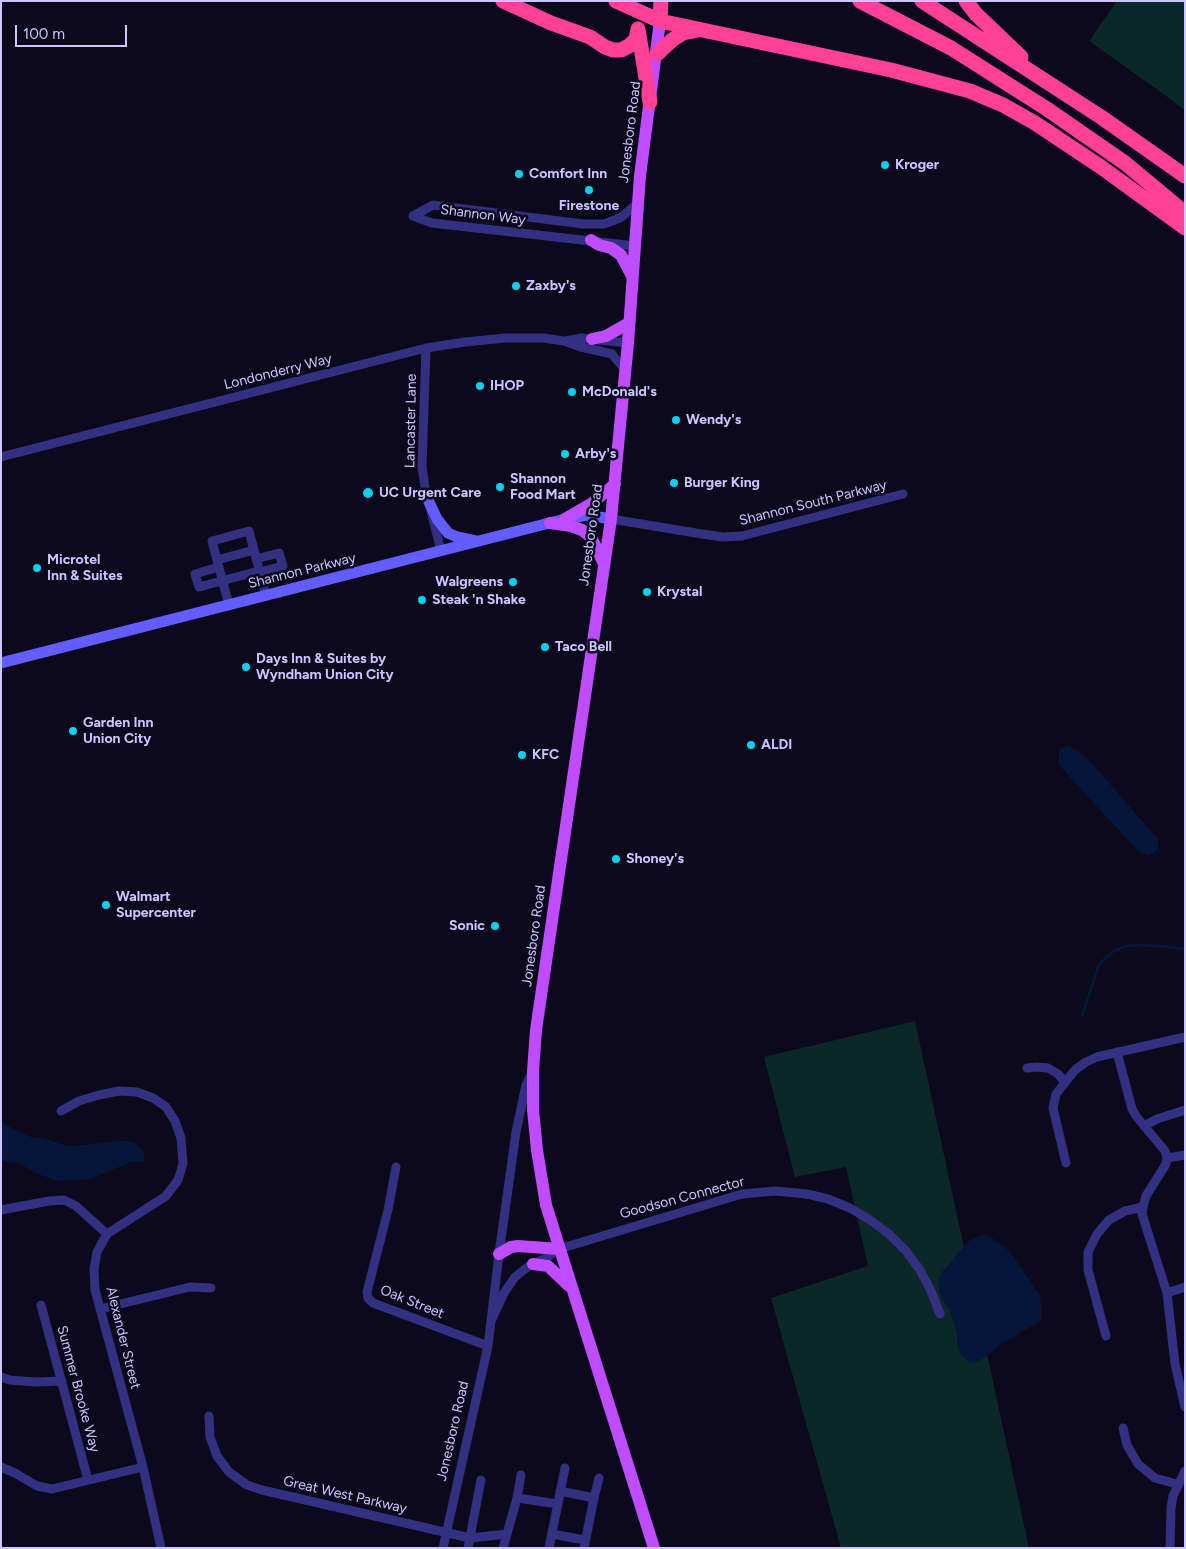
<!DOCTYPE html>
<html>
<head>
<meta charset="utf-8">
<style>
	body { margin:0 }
	#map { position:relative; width:1186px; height:1549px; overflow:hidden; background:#0d091d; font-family:Figtree,sans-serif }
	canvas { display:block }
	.frame { position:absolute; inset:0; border:2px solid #cdc5ff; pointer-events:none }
	.scale { position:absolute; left:15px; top:25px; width:112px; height:22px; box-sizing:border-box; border:2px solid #cdc5ff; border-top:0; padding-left:6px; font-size:15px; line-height:18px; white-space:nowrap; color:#cdc5ff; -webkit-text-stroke:4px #0d091d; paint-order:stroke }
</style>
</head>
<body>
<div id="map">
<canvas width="1186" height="1549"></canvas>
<div class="frame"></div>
<div class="scale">100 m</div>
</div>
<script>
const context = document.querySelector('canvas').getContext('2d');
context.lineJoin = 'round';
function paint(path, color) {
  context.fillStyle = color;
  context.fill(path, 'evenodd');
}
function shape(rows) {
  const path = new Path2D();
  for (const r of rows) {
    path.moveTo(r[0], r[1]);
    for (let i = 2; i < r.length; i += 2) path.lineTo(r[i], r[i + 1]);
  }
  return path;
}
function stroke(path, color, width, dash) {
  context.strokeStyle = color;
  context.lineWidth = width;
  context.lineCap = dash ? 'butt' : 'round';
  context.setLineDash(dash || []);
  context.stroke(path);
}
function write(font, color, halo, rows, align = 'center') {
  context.font = font + ' Figtree,sans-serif';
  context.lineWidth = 5;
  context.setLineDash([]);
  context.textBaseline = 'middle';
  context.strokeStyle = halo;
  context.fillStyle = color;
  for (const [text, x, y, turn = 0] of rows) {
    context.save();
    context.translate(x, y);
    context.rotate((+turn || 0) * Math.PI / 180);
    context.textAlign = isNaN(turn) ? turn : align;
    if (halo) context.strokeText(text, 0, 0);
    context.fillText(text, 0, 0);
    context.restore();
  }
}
paint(shape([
	[1117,1,1185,1,1185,111,1169,98,1089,41],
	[915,1021,1029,1548,841,1548,771,1298,868,1266,846,1167,795,1177,764,1057]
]), '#0c2727');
paint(shape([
	[1069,746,1089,760,1158,839,1158,849,1149,856,1139,852,1059,765,1059,749],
	[1,1122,21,1133,31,1137,43,1138,64,1145,75,1146,120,1141,128,1141,137,1144,143,1152,145,1160,143,1162,131,1162,90,1179,58,1181,38,1174,18,1163,1,1161],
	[984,1235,988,1235,1008,1250,1015,1259,1040,1296,1042,1316,1040,1321,998,1346,981,1360,970,1363,961,1355,957,1345,957,1334,954,1323,950,1312,940,1296,938,1281,941,1273,969,1241,979,1236]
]), '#04173b');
stroke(shape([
	[1082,1016,1099,965,1107,956,1116,950,1126,946,1138,945,1160,946,1185,949]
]), '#04173b', 2.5);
stroke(shape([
	[413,216,433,205,583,224,604,224,620,218,638,203],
	[413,216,432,223,635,246],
	[566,341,581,338,628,343],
	[426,348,422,467,425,487,441,551],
	[1,457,426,348,465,342,506,338,543,338,564,341,581,347,612,354,625,370],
	[611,519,702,534,723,537,742,536,903,494],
	[256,559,279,553,283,566,260,572],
	[217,560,254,550],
	[219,567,195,574,199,587,259,571],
	[229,605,212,541,249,531,266,596],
	[1117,1052,1132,1109,1136,1116,1165,1151,1167,1158,1166,1164,1146,1196,1143,1207,1142,1214,1167,1293,1175,1364,1185,1407],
	[1027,1068,1037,1067,1048,1068,1058,1074,1065,1082],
	[61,1111,79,1101,99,1095,119,1091,137,1092,153,1098,166,1107,175,1121,181,1138,183,1164,178,1180,166,1196,107,1234,97,1252,94,1269,95,1290,143,1467,161,1548],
	[1144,1126,1157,1119,1185,1110],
	[1167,1158,1185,1155],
	[1066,1163,1053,1108,1056,1094,1075,1070,1086,1062,1097,1057,1185,1037],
	[396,1167,388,1210,367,1292,368,1298,373,1303,488,1346],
	[1,1210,49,1201,64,1200,76,1206,107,1234],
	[1167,1293,1185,1287],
	[41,1305,88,1480],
	[100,1309,190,1287,211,1288],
	[491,1321,504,1293,515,1277,529,1266,546,1258,559,1249,742,1194,775,1191,807,1194,828,1199,850,1208,870,1220,889,1234,906,1251,920,1270,931,1291,940,1314],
	[1106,1336,1088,1270,1088,1252,1097,1234,1109,1220,1125,1211,1143,1207],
	[1,1377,10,1380,35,1382,62,1381],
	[209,1416,210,1437,217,1456,229,1472,247,1485,262,1490,470,1538,507,1534,503,1548],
	[1123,1428,1127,1445,1138,1464,1155,1478,1177,1484],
	[1,1467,15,1473,37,1486,52,1489,143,1467],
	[560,1491,594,1498,599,1478],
	[517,1498,521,1475],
	[507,1534,517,1498,558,1504],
	[552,1534,585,1540],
	[443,1548,488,1346,499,1254,516,1132,526,1085,532,1073],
	[468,1548,481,1480],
	[549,1548,565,1468],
	[584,1548,594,1498],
	[1170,1548,1171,1508,1173,1496,1185,1471]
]), '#332f81', 9);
stroke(shape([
	[429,502,437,519,448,533,457,537,476,541],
	[1,663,565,519,588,515,611,519]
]), '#635cff', 11);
stroke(shape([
	[591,240,599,245,611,248,621,255,632,276],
	[592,339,606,336,629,323],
	[565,519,591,504,615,484],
	[550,523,571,526,582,530,591,537,604,564],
	[499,1254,511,1247,518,1246,559,1249],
	[533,1264,548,1266,569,1286],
	[654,1548,546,1205,537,1150,533,1110,533,1071,536,1030,611,519,628,343,640,176,660,21]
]), '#bf4cff', 12);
stroke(shape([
	[503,1,551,23,590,37,605,47,613,50,621,50,629,46,636,39,638,30],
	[616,1,660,21,891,70,970,91,1003,105,1035,123,1101,167,1185,228],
	[860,1,951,48,1047,109,1125,163,1185,213],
	[922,1,1101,117,1185,176],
	[966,1,976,14,1021,57],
	[660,21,661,1],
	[638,29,650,102],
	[657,54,672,40,683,33,698,30]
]), '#ff4098', 15);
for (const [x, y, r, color] of [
	[885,165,5,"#00d3f0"],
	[519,174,5,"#00d3f0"],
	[589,190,5,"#00d3f0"],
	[516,286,5,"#00d3f0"],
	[480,386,5,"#00d3f0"],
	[572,392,5,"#00d3f0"],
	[676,420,5,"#00d3f0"],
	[565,454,5,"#00d3f0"],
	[674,483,5,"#00d3f0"],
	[500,487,5,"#00d3f0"],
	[368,493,6,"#00d3f0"],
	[37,568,5,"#00d3f0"],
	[513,582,5,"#00d3f0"],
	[647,592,5,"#00d3f0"],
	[422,600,5,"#00d3f0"],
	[545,647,5,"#00d3f0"],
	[246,667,5,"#00d3f0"],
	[73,731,5,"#00d3f0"],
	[751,745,5,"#00d3f0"],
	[522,755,5,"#00d3f0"],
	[616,859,5,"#00d3f0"],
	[106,905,5,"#00d3f0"],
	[495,926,5,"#00d3f0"]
]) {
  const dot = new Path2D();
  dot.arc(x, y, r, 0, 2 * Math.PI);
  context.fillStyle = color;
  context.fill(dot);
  stroke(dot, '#0d091d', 2);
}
write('14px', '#cdc5ff', '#0d091d', [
	["Jonesboro Road",630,132,-83],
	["Shannon Way",483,215,7],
	["Londonderry Way",278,372,-14],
	["Lancaster Lane",411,421,-89],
	["Shannon South Parkway",813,503,-14],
	["Jonesboro Road",591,535,-82],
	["Shannon Parkway",302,571,-14],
	["Jonesboro Road",534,936,-82],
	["Goodson Connector",682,1198,-15],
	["Oak Street",412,1302,22],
	["Alexander Street",123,1338,76],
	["Summer Brooke Way",78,1389,75],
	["Jonesboro Road",453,1431,-77],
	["Great West Parkway",345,1495,13]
]);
write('bold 14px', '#cdc5ff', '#0d091d', [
	["Kroger",895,165],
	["Comfort Inn",529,174],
	["Firestone",589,206,"center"],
	["Zaxby's",526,286],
	["IHOP",490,386],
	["McDonald's",582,392],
	["Wendy's",686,420],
	["Arby's",575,454],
	["Shannon",510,479],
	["Food Mart",510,495],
	["Burger King",684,483],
	["UC Urgent Care",379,493],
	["Microtel",47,560],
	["Inn & Suites",47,576],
	["Walgreens",503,582,"right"],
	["Krystal",657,592],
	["Steak 'n Shake",432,600],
	["Taco Bell",555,647],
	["Days Inn & Suites by",256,659],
	["Wyndham Union City",256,675],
	["Garden Inn",83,723],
	["Union City",83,739],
	["ALDI",761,745],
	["KFC",532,755],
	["Shoney's",626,859],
	["Walmart",116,897],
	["Supercenter",116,913],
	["Sonic",485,926,"right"]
], 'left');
</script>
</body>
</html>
